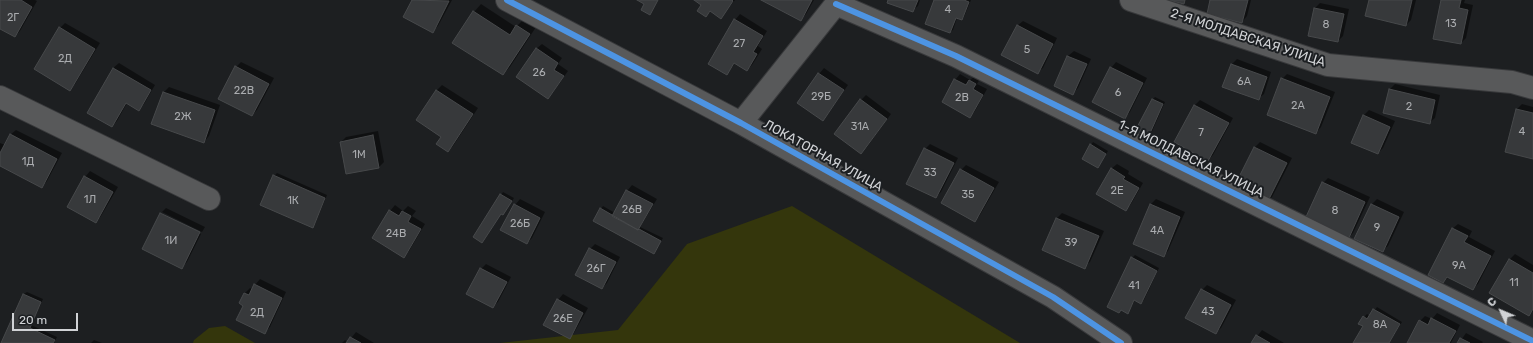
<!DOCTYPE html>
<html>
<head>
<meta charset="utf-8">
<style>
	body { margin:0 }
	#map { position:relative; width:1533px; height:343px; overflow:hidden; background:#1d1f21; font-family:Rubik,sans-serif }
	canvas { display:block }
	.north { position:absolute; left:1481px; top:291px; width:40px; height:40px; -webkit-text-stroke:3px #1c1f22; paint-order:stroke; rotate:314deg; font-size:11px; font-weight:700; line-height:16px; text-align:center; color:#d1d3d6 }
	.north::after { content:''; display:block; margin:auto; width:14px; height:18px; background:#d1d3d6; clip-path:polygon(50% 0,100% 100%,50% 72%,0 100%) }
	.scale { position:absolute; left:12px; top:313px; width:66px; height:18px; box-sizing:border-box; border:2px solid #d1d3d6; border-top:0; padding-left:5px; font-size:12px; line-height:14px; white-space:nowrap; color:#d1d3d6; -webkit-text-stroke:3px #1c1f22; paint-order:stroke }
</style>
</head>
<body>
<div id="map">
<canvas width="1533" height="343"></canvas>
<div class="north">С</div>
<div class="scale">20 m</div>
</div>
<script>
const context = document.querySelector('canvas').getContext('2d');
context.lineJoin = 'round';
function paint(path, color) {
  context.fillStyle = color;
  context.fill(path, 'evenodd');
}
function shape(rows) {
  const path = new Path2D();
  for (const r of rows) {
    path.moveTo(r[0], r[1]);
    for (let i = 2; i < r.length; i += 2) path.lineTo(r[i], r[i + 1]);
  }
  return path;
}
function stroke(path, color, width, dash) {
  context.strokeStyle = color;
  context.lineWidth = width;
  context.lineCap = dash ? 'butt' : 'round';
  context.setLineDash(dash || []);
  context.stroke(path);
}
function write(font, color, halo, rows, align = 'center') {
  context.font = font + ' Rubik,sans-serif';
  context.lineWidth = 4;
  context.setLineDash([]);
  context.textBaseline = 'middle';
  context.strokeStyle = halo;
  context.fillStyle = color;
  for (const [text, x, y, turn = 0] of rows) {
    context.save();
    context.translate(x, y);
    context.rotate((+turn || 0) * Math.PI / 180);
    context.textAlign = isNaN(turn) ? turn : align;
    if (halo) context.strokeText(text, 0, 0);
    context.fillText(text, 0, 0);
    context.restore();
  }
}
paint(shape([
	[792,206,1020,343,500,343,618,330,687,244],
	[225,326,255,343,193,343,194,340,209,328]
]), '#34360c');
paint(shape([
	[0,0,35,0,37,1,20,31,15,36,0,28],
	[413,0,452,0,438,26,433,31,404,17],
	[696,0,735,0,721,17,711,11,706,16,702,5],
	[763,0,814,0,806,14,801,19],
	[890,0,920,0,918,6,912,11],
	[935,0,971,0,964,17,962,19,957,18,953,30,950,32],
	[1211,0,1251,0,1247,16,1242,22],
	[1370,0,1416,0,1411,20,1406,25],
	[1442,0,1465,0,1464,3,1473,5,1466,38,1461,43],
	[1320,3,1349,9,1343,36,1338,41,1315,8],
	[481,4,516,27,524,19,536,27,510,67,503,74,474,12],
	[740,14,767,31,758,46,762,49,752,65,747,70,735,63,727,74,709,64,735,20],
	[1023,21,1057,38,1043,68,1037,73,1017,26],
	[65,23,100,43,75,84,70,89,35,69,60,28],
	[542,44,562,58,558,64,568,71,553,92,548,98,536,49],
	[1074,51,1091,59,1078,88,1073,93,1055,86,1068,56],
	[1237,59,1271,72,1264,94,1258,99,1231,65],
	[241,62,274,78,257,110,252,115,236,67],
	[1116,62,1147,78,1130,112,1125,118,1111,68],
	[119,63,155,85,144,104,138,110,127,103,117,121,112,126,113,68],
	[824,68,848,85,828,114,823,119,799,103,819,74],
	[960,74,970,80,975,76,980,79,977,84,987,89,975,111,970,117,955,80],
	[1287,74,1335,92,1321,127,1316,133,1282,79],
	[1395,84,1440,95,1435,118,1429,123,1390,89],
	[442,85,478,108,453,146,448,151,443,137,417,120,437,90],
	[169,87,220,105,209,136,204,142,164,92],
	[866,95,891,114,866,148,861,100],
	[1155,97,1165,102,1150,136,1147,139,1153,99],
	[1200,100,1233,118,1213,155,1208,160,1175,142,1195,105],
	[1522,104,1533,107,1533,158,1506,151,1517,109],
	[1369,110,1395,121,1383,148,1378,153,1363,116],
	[16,130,62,153,47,181,42,187,0,165,0,143,5,145,10,135],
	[378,131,384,162,379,167,341,142,346,137],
	[1093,142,1108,151,1098,167,1091,145],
	[1260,142,1292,158,1272,197,1267,202,1235,186,1255,147],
	[930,144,958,158,941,192,936,197,925,149],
	[1117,164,1129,171,1128,174,1143,183,1131,204,1126,210,1111,169],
	[966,165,999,182,980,215,975,221,961,170],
	[90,171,118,187,101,216,96,222,85,177],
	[277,173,327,195,315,224,312,226,274,176],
	[1328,178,1370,197,1353,233,1348,238,1323,183],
	[632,185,657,199,640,227,663,238,654,253,601,209,603,206,615,213,627,191],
	[503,192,514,198,505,212,503,214,501,213,482,242,474,237],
	[520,199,545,212,532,238,527,243,515,205],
	[1156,199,1185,212,1168,251,1163,256,1151,204],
	[1377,199,1404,212,1388,246,1382,251,1372,204],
	[395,205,403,211,408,206,416,211,412,216,425,224,409,251,404,256,390,211],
	[166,208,205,227,202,232,162,212],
	[162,213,162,214,201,234,187,262,182,267,144,248],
	[1062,213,1104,231,1090,262,1084,267,1043,250,1057,218],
	[1458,224,1472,231,1469,237,1495,251,1478,284,1472,289,1449,277,1443,282,1452,229],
	[595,244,620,257,607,283,602,288,590,249],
	[1515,254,1533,265,1533,311,1528,315,1490,293,1510,259],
	[1135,255,1159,268,1144,300,1141,303,1135,300,1127,312,1132,258],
	[486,264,511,277,498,302,492,307,481,269],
	[260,279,286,292,270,327,265,332,245,293,250,288,252,289,255,285],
	[1207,285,1236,300,1221,328,1215,333,1202,290],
	[27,292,43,299,31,325,57,337,54,343,2,343,24,294],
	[563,294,588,308,574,333,569,338,544,325,558,300],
	[1377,307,1402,322,1389,343,1354,343,1364,326,1364,317,1367,314,1370,316],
	[1437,313,1460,325,1451,343,1409,343,1420,321,1425,316,1432,319],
	[1262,330,1284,343,1252,343],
	[356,332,374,343,342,343,345,340,348,342],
	[1466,333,1483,342,1482,343,1459,343],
	[94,340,102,343,91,343]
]), '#0007');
const building = shape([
	[0,0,21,0,32,7,15,37,0,29,0,0],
	[412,0,449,1,433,33,403,17,412,0],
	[637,0,658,0,650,15,641,10,644,4,637,0],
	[694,0,732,0,733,1,721,19,710,11,706,17,697,11,701,5,694,0],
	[761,0,812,0,801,21,761,0],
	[888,0,918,0,913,12,887,3,888,0],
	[934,0,964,0,969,2,962,20,956,18,950,33,925,24,934,0],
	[1168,0,1185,0,1184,4,1168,0],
	[1210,0,1248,0,1242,23,1207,14,1210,0],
	[1369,0,1412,0,1406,26,1365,16,1369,0],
	[1441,0,1461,0,1459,8,1468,10,1461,44,1433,39,1441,0],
	[1314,8,1344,14,1338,42,1308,36,1314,8],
	[473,11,510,35,516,25,530,34,503,75,452,43,473,11],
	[734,19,763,36,753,52,757,54,747,71,734,63,727,75,708,64,734,19],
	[1017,25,1053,44,1038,74,1001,55,1017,25],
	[59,27,95,49,70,91,34,69,59,27],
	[536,48,558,63,554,70,564,76,548,99,516,77,536,48],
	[1067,56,1087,64,1073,95,1054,86,1067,56],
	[1231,64,1267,77,1259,100,1222,87,1231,64],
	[235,66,269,84,252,116,218,99,235,66],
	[1110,67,1143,83,1125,119,1092,102,1110,67],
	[113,68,151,90,139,111,126,103,112,127,87,113,113,68],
	[818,73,844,90,823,121,797,103,818,73],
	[1281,78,1330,97,1316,134,1267,115,1281,78],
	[954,79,966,85,969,80,976,84,973,89,983,95,970,118,942,102,954,79],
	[1389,89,1435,100,1430,124,1383,113,1389,89],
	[436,90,473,114,448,152,436,144,441,137,416,120,436,90],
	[163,92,215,110,204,143,151,124,163,92],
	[860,99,887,119,861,154,834,134,860,99],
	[1152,99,1163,104,1147,140,1134,133,1152,99],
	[1194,105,1229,123,1208,161,1174,142,1194,105],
	[1516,109,1533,113,1533,159,1505,152,1516,109],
	[1363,115,1390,127,1378,154,1351,143,1363,115],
	[10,134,57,159,42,188,0,166,0,153,10,134],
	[373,135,379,168,346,174,340,142,373,135],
	[1090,144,1106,154,1098,168,1082,159,1090,144],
	[1254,147,1287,163,1267,203,1234,187,1254,147],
	[924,148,954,163,936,198,906,184,924,148],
	[1111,168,1125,177,1123,179,1139,188,1126,211,1096,194,1111,168],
	[960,169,994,188,975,222,941,203,960,169],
	[273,175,325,198,313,228,260,205,273,175],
	[84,176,113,192,96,223,67,207,84,176],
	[1322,182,1365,202,1348,240,1305,219,1322,182],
	[626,190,653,204,638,230,612,216,626,190],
	[500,194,512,201,503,215,501,214,482,243,473,237,500,194],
	[514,204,540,218,527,244,500,230,514,204],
	[1150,204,1180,217,1164,257,1133,244,1150,204],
	[1371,204,1399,217,1383,252,1354,239,1371,204],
	[600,208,638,230,639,229,661,241,654,254,593,221,600,208],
	[389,210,399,216,402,211,411,216,408,222,421,229,404,258,372,238,389,210],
	[160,213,200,232,182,269,142,249,160,213],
	[1056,218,1099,236,1085,269,1042,250,1056,218],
	[1452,228,1468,236,1464,242,1491,256,1473,290,1447,277,1443,283,1428,275,1452,228],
	[589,248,616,262,602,289,575,275,589,248],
	[1131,257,1157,271,1141,304,1134,300,1128,314,1121,310,1119,313,1107,307,1131,257],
	[1509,259,1533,273,1533,309,1529,316,1489,293,1509,259],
	[480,268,507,282,493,308,466,294,480,268],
	[254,284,282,298,265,334,236,320,243,306,239,303,244,293,249,295,254,284],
	[1201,289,1231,305,1216,334,1185,318,1201,289],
	[23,294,41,302,30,328,55,340,53,343,1,343,23,294],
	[557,299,583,313,570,339,543,325,557,299],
	[1373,309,1400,324,1389,343,1353,343,1363,326,1358,324,1363,316,1367,319,1373,309],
	[1431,318,1456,331,1449,343,1407,343,1419,320,1428,325,1431,318],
	[1256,335,1270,343,1251,343,1256,335],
	[350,337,361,343,346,343,350,337],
	[1460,338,1470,343,1457,343,1460,338]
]);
paint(building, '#37393b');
stroke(building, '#47494b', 1);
const minor = shape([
	[507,0,741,123,1053,297,1121,343],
	[1131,0,1328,65,1512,82,1533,88],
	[836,4,956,56,1533,341],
	[0,97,209,199],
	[741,123,836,4,837,0]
]);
stroke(minor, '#38393b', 24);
stroke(minor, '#58595a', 22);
stroke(shape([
	[507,0,741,123,1053,297,1121,343],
	[836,4,956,56,1533,341]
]), '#4d94e3', 6);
write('11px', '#aaacaf', null, [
	["4",948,10],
	["2Г",13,18],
	["13",1451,24],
	["8",1326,25],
	["27",739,44],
	["5",1027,50],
	["2Д",65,59],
	["26",539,73],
	["6А",1244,82],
	["22В",244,91],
	["6",1118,93],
	["29Б",821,97],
	["2В",962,98],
	["2А",1298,106],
	["2",1409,107],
	["2Ж",183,117],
	["31А",860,127],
	["4",1522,132],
	["7",1201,133],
	["1М",359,155],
	["1Д",28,162],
	["33",930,173],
	["2Е",1117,191],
	["35",968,195],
	["1Л",90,200],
	["1К",293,201],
	["26В",632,210],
	["8",1335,211],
	["26Б",520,224],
	["9",1377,228],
	["4А",1157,231],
	["24В",396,234],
	["1И",171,241],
	["39",1071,243],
	["9А",1459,266],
	["26Г",596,269],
	["11",1514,283],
	["41",1134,286],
	["43",1208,312],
	["2Д",257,313],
	["26Е",563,319],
	["8А",1380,325]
]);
write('13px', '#d1d3d6', '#1c1f22', [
	["2-Я МОЛДАВСКАЯ УЛИЦА",1248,38,18],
	["ЛОКАТОРНАЯ УЛИЦА",823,156,29],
	["1-Я МОЛДАВСКАЯ УЛИЦА",1191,159,26]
]);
</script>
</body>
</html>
